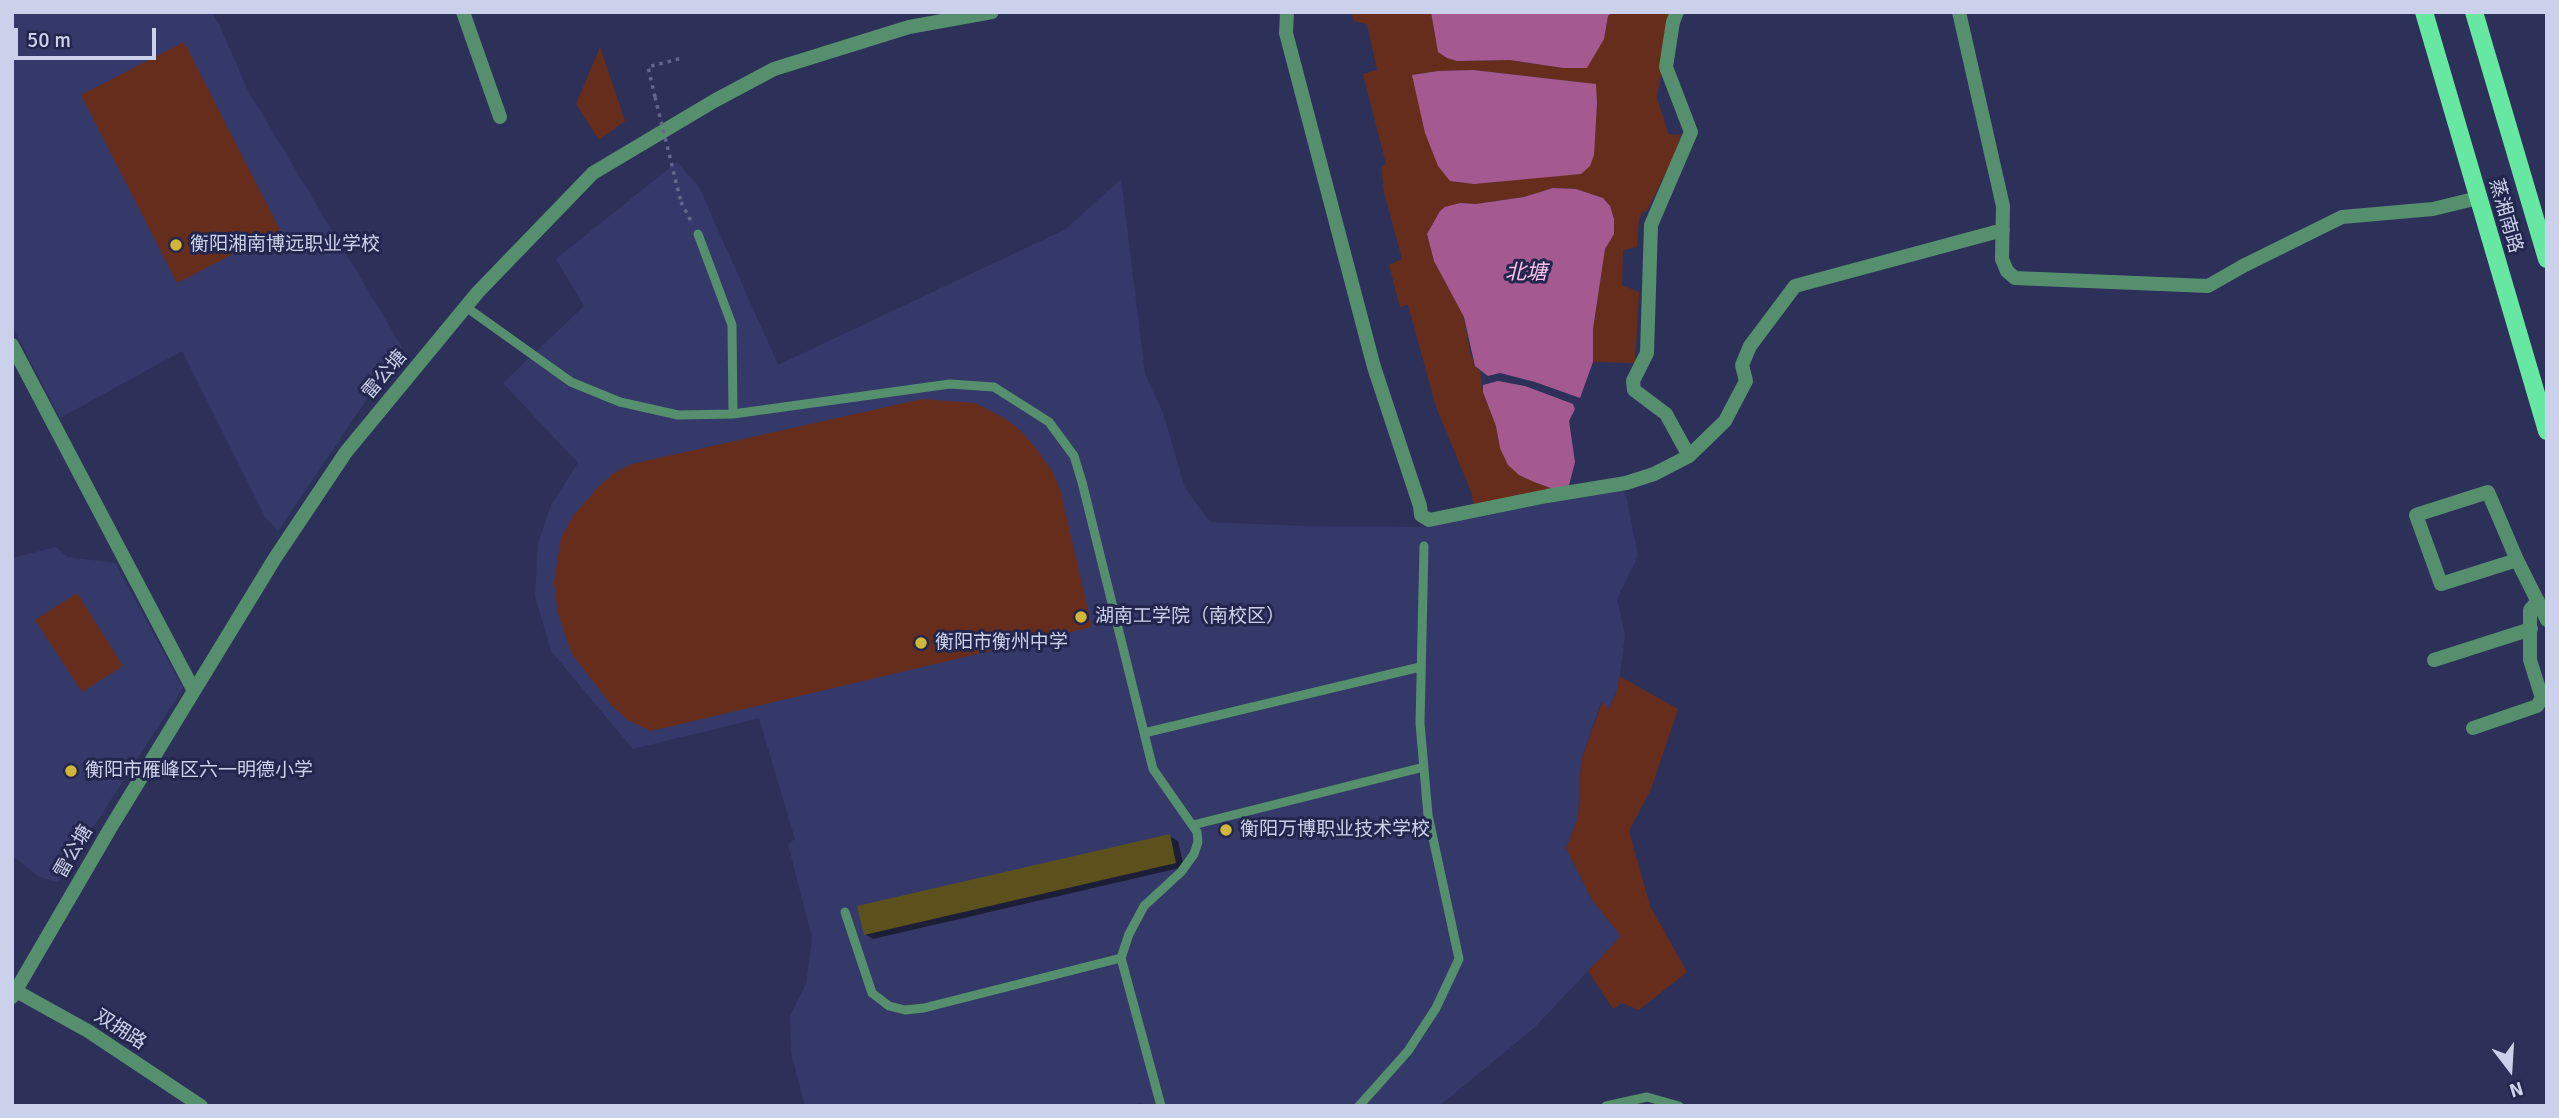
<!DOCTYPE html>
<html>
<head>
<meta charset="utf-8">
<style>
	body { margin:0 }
	#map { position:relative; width:2559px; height:1118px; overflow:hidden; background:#2d315a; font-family:Signika,sans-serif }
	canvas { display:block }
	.frame { position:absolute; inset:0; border:14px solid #ccd1eb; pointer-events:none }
	.north { position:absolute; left:2475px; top:1034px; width:70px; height:70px; -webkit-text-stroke:5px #23274e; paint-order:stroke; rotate:163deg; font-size:19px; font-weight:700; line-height:28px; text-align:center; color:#ccd1eb }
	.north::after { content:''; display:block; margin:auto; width:24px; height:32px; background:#ccd1eb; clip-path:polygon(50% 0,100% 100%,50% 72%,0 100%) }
	.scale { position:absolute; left:14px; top:28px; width:142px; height:32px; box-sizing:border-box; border:4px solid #ccd1eb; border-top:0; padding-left:9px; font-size:21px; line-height:24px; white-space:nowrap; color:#ccd1eb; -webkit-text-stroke:5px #23274e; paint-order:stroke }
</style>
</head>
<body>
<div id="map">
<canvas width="2559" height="1118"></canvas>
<div class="frame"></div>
<div class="north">N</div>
<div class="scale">50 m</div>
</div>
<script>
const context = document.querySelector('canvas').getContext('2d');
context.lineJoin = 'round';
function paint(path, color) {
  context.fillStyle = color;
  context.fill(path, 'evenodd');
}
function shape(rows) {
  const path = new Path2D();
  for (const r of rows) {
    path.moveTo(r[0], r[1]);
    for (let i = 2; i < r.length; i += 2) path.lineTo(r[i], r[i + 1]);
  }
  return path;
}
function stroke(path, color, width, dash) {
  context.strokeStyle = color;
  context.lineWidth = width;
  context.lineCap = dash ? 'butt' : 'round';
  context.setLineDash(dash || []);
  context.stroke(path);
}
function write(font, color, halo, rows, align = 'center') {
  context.font = font + ' Signika,"Noto Sans SC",sans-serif';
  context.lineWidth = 6;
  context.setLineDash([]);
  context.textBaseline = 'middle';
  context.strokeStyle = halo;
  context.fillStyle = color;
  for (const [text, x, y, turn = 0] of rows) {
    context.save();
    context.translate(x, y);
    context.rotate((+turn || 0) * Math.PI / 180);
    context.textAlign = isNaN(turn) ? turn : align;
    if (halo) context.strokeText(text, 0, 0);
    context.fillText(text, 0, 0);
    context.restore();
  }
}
paint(shape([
	[12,12,211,12,219,24,247,89,402,347,278,531,265,517,182,351,60,418,12,326],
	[677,162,699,187,778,365,1066,229,1121,179,1145,374,1163,413,1185,488,1210,522,1300,526,1426,527,1570,497,1622,489,1626,496,1638,556,1617,599,1625,635,1618,688,1608,710,1601,702,1581,761,1578,818,1566,848,1592,900,1621,936,1534,1028,1439,1106,1143,1106,1141,1102,1132,1106,805,1106,791,1053,790,1016,806,984,812,938,788,844,795,839,759,718,633,749,551,651,535,596,538,544,551,505,578,463,503,383,584,306,556,259],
	[56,547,68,557,115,563,183,688,58,882,39,877,12,855,12,558]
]), '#353969');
paint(shape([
	[1352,12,1431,12,1438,51,1447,58,1457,61,1510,60,1563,68,1604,39,1608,16,1612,12,1671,12,1657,98,1669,135,1681,134,1676,151,1647,211,1643,212,1639,219,1637,247,1623,250,1622,285,1639,292,1635,363,1593,362,1593,329,1605,249,1614,233,1614,219,1610,206,1603,198,1576,189,1553,188,1524,197,1476,204,1460,203,1440,211,1427,234,1434,261,1464,317,1470,352,1475,366,1480,371,1483,392,1496,426,1500,448,1534,482,1559,491,1473,506,1472,494,1436,407,1408,305,1400,307,1389,265,1402,259,1384,192,1381,166,1386,164,1363,74,1377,70,1367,24,1353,21],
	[1473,70,1595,84,1412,75,1438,71],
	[184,42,280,230,177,283,81,95],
	[600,47,625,121,599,140,576,104],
	[922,399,975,403,1006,419,1022,432,1037,450,1052,471,1060,489,1092,627,651,731,628,720,612,706,572,654,558,614,554,582,561,538,573,516,598,487,614,473,632,464],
	[77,593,123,666,82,692,35,620],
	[1619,676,1678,709,1651,789,1629,831,1650,906,1687,972,1639,1010,1622,1003,1613,1009,1588,971,1621,936,1592,900,1566,848,1578,818,1581,761,1602,702,1609,709,1618,688]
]), '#672d1c');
paint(shape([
	[1431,12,1612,12,1608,16,1604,39,1587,68,1563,68,1510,60,1457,61,1447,58,1438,52],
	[1473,70,1596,84,1597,103,1594,155,1590,166,1581,174,1474,184,1450,181,1438,166,1425,133,1412,75,1438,71],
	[1553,188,1576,189,1603,198,1610,206,1614,219,1614,234,1605,249,1593,329,1593,362,1580,398,1535,382,1500,373,1488,376,1475,366,1464,317,1434,261,1427,234,1440,211,1445,207,1460,203,1476,204,1524,197],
	[1498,381,1525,386,1573,404,1575,409,1569,421,1575,462,1568,489,1559,491,1534,482,1519,475,1508,465,1500,448,1496,426,1483,392,1483,385]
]), '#a45a91');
paint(shape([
	[1169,836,1178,841,1184,867,873,939,865,934]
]), '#0007');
paint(shape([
	[1170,834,1176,863,864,935,857,906]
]), '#5c511d');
stroke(shape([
	[655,97,648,67,682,58],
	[681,202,692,223]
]), '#63678b', 3.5, [3.5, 5]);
stroke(shape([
	[698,234,732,325,733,414],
	[466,307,571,382,620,402,678,415,733,414,950,384,994,387,1049,422,1074,456,1082,482,1153,769,1197,832,1198,842,1194,854,1181,872,1144,906,1129,934,1121,958,1161,1106],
	[1144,733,1420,667],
	[1193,825,1424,767],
	[845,912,872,993,889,1006,905,1010,924,1008,1121,958],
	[1359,1106,1408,1051,1436,1008,1459,959,1428,815,1420,723,1424,546],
	[1606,1106,1647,1097,1679,1106]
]), '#558f6d', 9);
stroke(shape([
	[463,12,500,117],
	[1287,12,1286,33,1374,367,1420,506,1421,515,1429,520,1547,496,1626,483,1654,474,1689,456,1725,421,1746,381,1742,365,1750,346,1795,286,2003,230],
	[1677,12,1673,22,1666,67,1691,132,1651,225,1647,353,1633,381,1634,390,1666,414,1689,456],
	[1959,12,2003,206,2002,259,2007,271,2015,278,2208,286,2243,266,2342,217,2433,209,2478,198],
	[12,345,194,691],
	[2517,560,2441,584,2416,515,2488,492,2517,560,2547,620],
	[2434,660,2531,629],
	[2473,728,2537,706,2542,698,2530,660,2530,610,2538,601],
	[16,991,88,1031,201,1106],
	[12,997,111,827,275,558,346,452,478,292,593,173,714,101,774,69,909,27,992,12]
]), '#558f6d', 14);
stroke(shape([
	[2424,12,2547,431],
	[2474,12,2547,259]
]), '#66e8a3', 18);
stroke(shape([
	[655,97,681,202]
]), '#63678b', 3.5, [3.5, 5]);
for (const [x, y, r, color] of [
	[176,245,7,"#d1b736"],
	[1081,617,7,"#d1b736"],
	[921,643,7,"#d1b736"],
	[71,771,7,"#d1b736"],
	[1226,830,7,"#d1b736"]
]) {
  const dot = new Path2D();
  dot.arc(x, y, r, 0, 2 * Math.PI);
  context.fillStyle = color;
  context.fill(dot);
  stroke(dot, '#23274e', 2.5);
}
write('19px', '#ccd1eb', '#23274e', [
	["蒸湘南路",2505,216,74],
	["雷公塘",385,375,-50],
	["雷公塘",74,852,-60],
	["双拥路",120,1030,33]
]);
write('19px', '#ccd1eb', '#23274e', [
	["衡阳湘南博远职业学校",190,245],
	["湖南工学院（南校区）",1095,617],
	["衡阳市衡州中学",935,643],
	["衡阳市雁峰区六一明德小学",85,771],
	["衡阳万博职业技术学校",1240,830]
], 'left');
write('italic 21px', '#fdc0eb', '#23274e', [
	["北塘",1526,273]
]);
</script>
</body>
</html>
